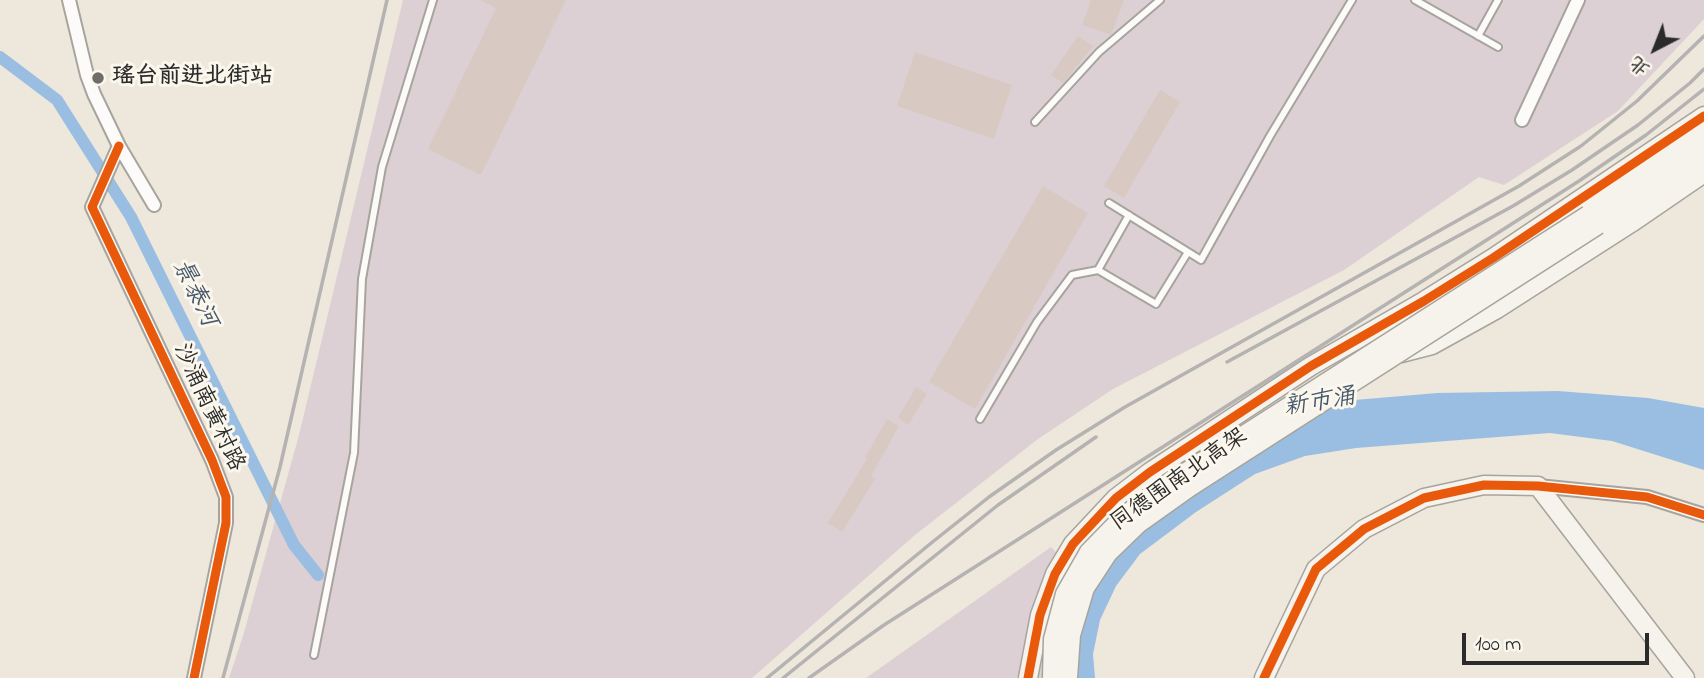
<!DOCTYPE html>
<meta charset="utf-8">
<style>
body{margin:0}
#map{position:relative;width:1704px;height:678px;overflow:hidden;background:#ede7dc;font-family:"Indie Flower","LXGW WenKai TC",sans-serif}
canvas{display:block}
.north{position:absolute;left:1620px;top:14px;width:70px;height:70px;-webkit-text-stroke:5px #fbf7ec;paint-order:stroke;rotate:222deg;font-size:19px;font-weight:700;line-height:28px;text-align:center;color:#2b2b2b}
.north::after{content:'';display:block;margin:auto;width:24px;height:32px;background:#2b2b2b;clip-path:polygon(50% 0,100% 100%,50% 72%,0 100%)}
.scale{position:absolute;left:1462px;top:633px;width:187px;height:32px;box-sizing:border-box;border:4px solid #2b2b2b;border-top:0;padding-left:9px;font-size:21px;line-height:24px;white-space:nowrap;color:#2b2b2b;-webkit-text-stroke:5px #fbf7ec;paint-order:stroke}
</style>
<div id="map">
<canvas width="1704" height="678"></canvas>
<div class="north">北</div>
<div class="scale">100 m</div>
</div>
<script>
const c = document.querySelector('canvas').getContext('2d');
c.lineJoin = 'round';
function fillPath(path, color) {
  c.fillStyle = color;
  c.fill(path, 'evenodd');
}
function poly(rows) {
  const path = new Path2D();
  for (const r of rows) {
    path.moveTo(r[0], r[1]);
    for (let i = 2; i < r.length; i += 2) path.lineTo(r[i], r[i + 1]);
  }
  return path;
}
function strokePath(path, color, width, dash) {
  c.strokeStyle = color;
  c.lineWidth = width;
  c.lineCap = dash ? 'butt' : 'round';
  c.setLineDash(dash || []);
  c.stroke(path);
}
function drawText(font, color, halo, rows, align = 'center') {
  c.font = font + ' "Indie Flower","LXGW WenKai TC",sans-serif';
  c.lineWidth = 6;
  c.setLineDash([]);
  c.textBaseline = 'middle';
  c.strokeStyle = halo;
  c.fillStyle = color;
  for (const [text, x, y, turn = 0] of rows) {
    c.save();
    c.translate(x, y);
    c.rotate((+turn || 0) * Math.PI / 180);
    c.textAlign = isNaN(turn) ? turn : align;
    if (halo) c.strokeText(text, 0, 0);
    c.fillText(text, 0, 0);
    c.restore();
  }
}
fillPath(poly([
 [403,0,1704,0,1704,19,1618,111,1504,185,1479,177,1344,270,1113,389,1038,439,915,535,752,678,229,678,243,636,299,435],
 [1051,547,1071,568,1049,678,866,678]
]), '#ddd0d4');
fillPath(poly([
 [1558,391,1648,398,1704,408,1704,470,1612,441,1550,433,1356,448,1305,456,1255,474,1196,512,1140,554,1116,586,1100,620,1093,654,1095,678,1049,678,1071,568,1331,402,1437,393]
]), '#9abee2');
strokePath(poly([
 [0,57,57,100,131,217,294,545,318,575]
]), '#9abee2', 12);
fillPath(poly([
 [480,0,566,0,481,175,428,149,496,8],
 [1091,0,1124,0,1111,35,1082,25],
 [1078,36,1093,46,1063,83,1051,75],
 [915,52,1012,85,994,139,897,106],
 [1160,90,1180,102,1124,198,1104,186],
 [1043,186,1088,213,975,409,929,382],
 [916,387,927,394,908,425,898,418],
 [887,419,899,426,871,476,875,479,842,532,828,523,867,459,865,458]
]), '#d8c9c3');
const lane = poly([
 [1415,0,1498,47],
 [1478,36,1498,0],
 [1035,122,1099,52,1160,0],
 [1109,203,1201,260,1270,136,1352,0],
 [1129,215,1098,270,1156,304,1188,252],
 [980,419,1037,322,1072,275,1098,270],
 [314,655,354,453,362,279,382,167,433,0]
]);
const street = poly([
 [69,0,87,75,94,94,119,146,154,205],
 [1522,120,1578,0],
 [119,146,92,207,212,460,226,497,226,523,194,678],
 [1538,486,1647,497,1704,515]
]);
const secondary = poly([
 [1588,215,1704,134],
 [1598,225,1704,154],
 [1401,353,1432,345,1497,309,1631,223,1704,173],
 [1028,678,1040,615,1055,574,1073,544,1116,498,1150,472,1311,366,1424,301,1493,258,1704,116],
 [1264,678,1316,569,1364,529,1424,498,1484,485,1538,486,1685,678]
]);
strokePath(lane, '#a7a49d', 10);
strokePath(street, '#a7a49d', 16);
strokePath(secondary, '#a7a49d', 21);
strokePath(lane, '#fcfbfa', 6);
strokePath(street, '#fcfbfa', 12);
strokePath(secondary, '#f6f2ec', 18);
strokePath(poly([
 [1227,362,1513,206,1572,170,1638,125,1690,83,1704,69],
 [223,678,280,467,387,0],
 [767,678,930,544,989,497,1056,450,1125,407,1519,186,1581,146,1637,101,1704,36],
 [783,678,998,505,1096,437],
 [809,678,884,625,1579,181,1646,135,1704,89]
]), '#b4b3b2', 3.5);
const secondaryBridge = poly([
 [1052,678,1053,639,1065,594,1089,552,1125,515,1172,481,1588,215],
 [1068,678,1071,635,1085,588,1108,553,1138,524,1190,487,1598,225]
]);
strokePath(secondaryBridge, '#a7a49d', 21, []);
strokePath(secondaryBridge, '#f6f2ec', 18);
strokePath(poly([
 [119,146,92,207,212,460,226,497,226,523,194,678],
 [1028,678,1040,615,1055,574,1073,544,1116,498,1150,472,1311,366,1424,301,1493,258,1704,116],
 [1264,678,1316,569,1364,529,1424,498,1484,485,1538,486,1647,497,1704,515]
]), '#e8590c', 9);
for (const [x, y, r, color] of [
 [98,78,7,"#6f6d69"]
]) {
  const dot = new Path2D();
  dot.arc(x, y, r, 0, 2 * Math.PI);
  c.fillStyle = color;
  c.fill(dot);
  strokePath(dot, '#fbf7ec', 2.5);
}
drawText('bold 23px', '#2b2b2b', '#fbf7ec', [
 ["瑶台前进北街站",112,78]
], 'left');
drawText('23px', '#2b2b2b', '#fbf7ec', [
 ["沙涌南黄村路",207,408,65],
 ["同德围南北高架",1180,481,-35]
]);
drawText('italic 24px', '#46586c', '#fbf7ec', [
 ["景泰河",193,294,64],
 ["新市涌",1320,404,-9]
]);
</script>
